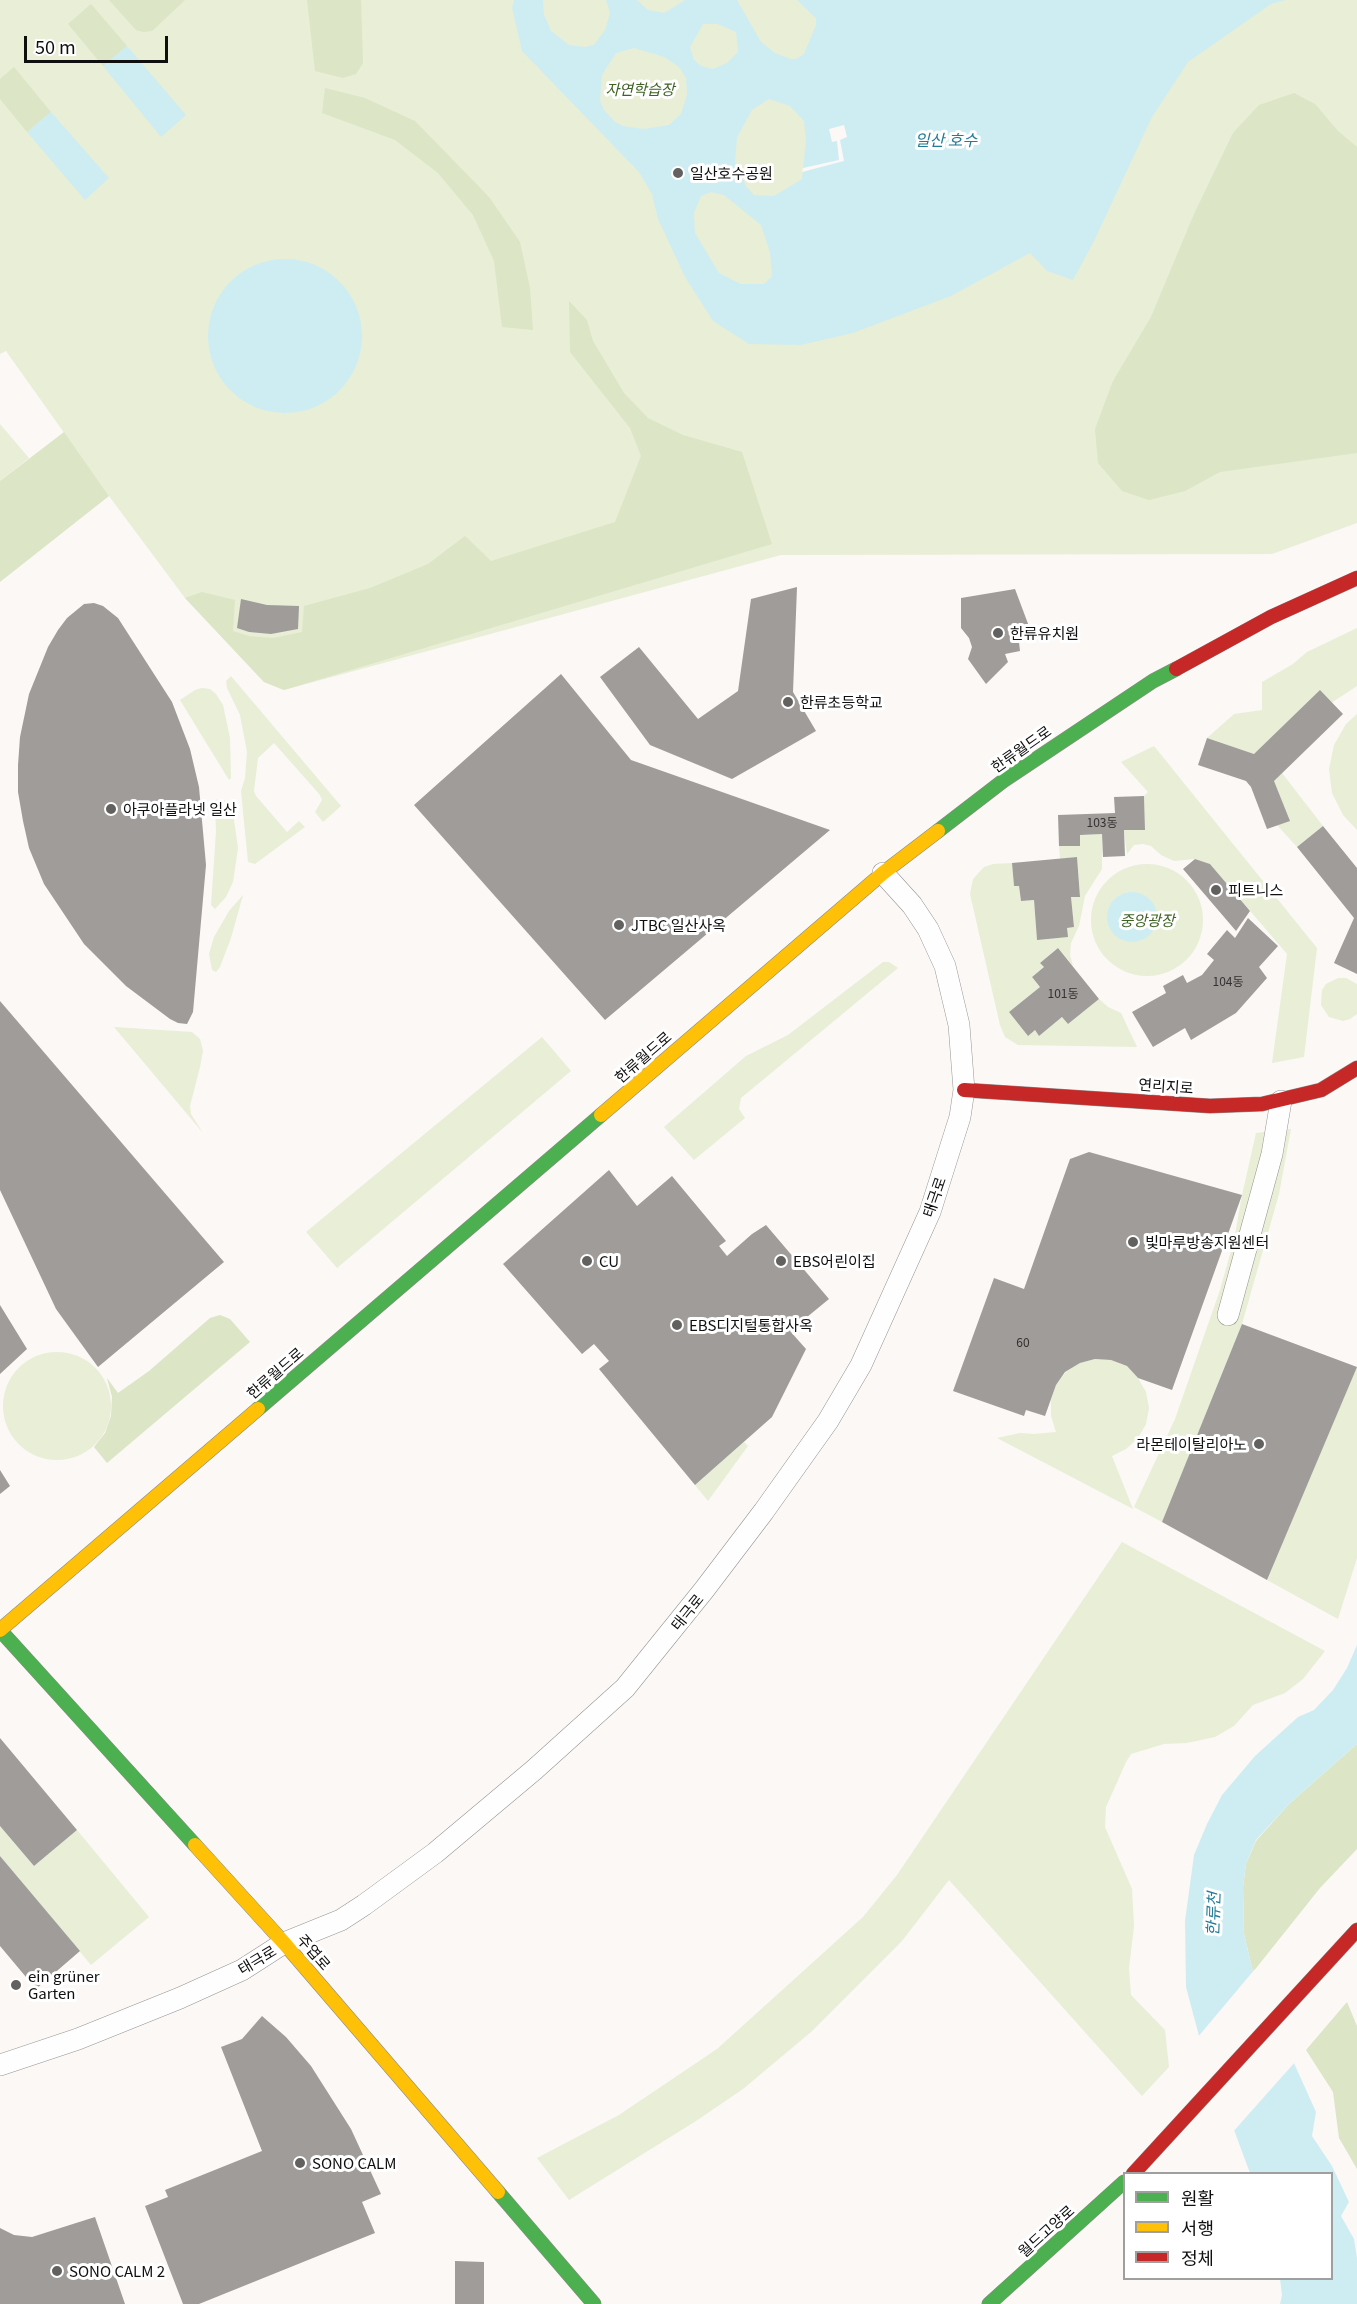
<!DOCTYPE html>
<meta charset="utf-8">
<style>
body{margin:0}
#map{position:relative;width:1357px;height:2304px;overflow:hidden;background:#fbf8f5;font-family:Georgia,"Noto Sans KR",serif}
canvas{display:block}
.legend{position:absolute;left:1123px;top:2172px;width:210px;height:108px;box-sizing:border-box;background:#fff;border:2px solid #9f9f9f;margin:0;padding:8px 10px;list-style:none;font-size:18px;color:#0f0f0f}
.legend li{display:flex;align-items:center;gap:12px;height:30px}
.legend b{width:30px;border:2px solid #9f9f9f}
.scale{position:absolute;left:24px;top:36px;width:144px;height:27px;box-sizing:border-box;border:3px solid #0f0f0f;border-top:0;padding-left:8px;font-size:18px;line-height:21px;white-space:nowrap;color:#0f0f0f;-webkit-text-stroke:4px #fff;paint-order:stroke}
</style>
<div id="map">
<canvas width="1357" height="2304"></canvas>
<ul class="legend">
<li><b style="height:8px;background:#4caf50"></b>원활</li>
<li><b style="height:8px;background:#ffc107"></b>서행</li>
<li><b style="height:8px;background:#c62828"></b>정체</li>
</ul>
<div class="scale">50 m</div>
</div>
<script>
const c = document.querySelector('canvas').getContext('2d');
c.lineJoin = 'round';
function fillPath(path, color) {
  c.fillStyle = color;
  c.fill(path, 'evenodd');
}
function poly(rows) {
  const path = new Path2D();
  for (const r of rows) {
    if (r.length === 3) {
      path.moveTo(r[0] + r[2], r[1]);
      path.arc(r[0], r[1], r[2], 0, 2 * Math.PI);
      continue;
    }
    path.moveTo(r[0], r[1]);
    for (let i = 2; i < r.length; i += 2) path.lineTo(r[i], r[i + 1]);
  }
  return path;
}
function strokePath(path, color, width, dash) {
  c.strokeStyle = color;
  c.lineWidth = width;
  c.lineCap = dash ? 'butt' : 'round';
  c.setLineDash(dash || []);
  c.stroke(path);
}
function drawText(font, color, halo, rows, align = 'center') {
  c.font = font + ' Georgia,"Noto Sans KR",serif';
  c.lineWidth = 6;
  c.setLineDash([]);
  c.textBaseline = 'middle';
  c.strokeStyle = halo;
  c.fillStyle = color;
  for (const [text, x, y, turn = 0] of rows) {
    c.save();
    c.translate(x, y);
    c.rotate((+turn || 0) * Math.PI / 180);
    c.textAlign = isNaN(turn) ? turn : align;
    if (halo) c.strokeText(text, 0, 0);
    c.fillText(text, 0, 0);
    c.restore();
  }
}
fillPath(poly([
 [0,0,1357,0,1357,523,1272,554,781,555,284,690,264,682,185,598,109,496,6,351,0,354],
 [0,424,29,458,0,481],
 [1357,628,1357,686,1254,754,1207,738,1234,714,1262,710,1262,682,1293,664,1307,652],
 [231,676,341,806,323,822,315,812,322,800,320,795,274,743,258,758,254,791,256,796,287,832,299,821,305,827,255,864,248,862,241,791,245,778,247,752,240,715,227,688,226,681],
 [202,688,210,689,216,694,223,705,230,738,231,778,229,780,180,700,195,690],
 [1357,714,1357,830,1343,815,1332,793,1329,769,1334,745,1346,724],
 [1154,746,1317,948,1304,1057,1272,1063,1287,954,1210,864,1195,859,1174,861,1161,855,1151,846,1143,844,1134,845,1127,854,1124,830,1145,829,1144,796,1148,792,1121,762],
 [1282,773,1323,826,1297,847,1277,825,1289,821,1274,781],
 [219,799,229,802,232,806,238,848,233,882,226,897,215,909,211,905,216,832,215,800],
 [1102,834,1102,869,1085,896,1079,926,1071,943,1070,955,1073,966,1058,948,1040,963,1044,967,1032,977,1040,987,1009,1012,1027,1035,1035,1030,1039,1036,1062,1017,1068,1024,1099,999,1108,1007,1121,1013,1137,1047,1018,1045,1005,1037,1000,1025,970,894,973,879,984,867,993,864,1012,863,1014,886,1019,886,1021,901,1034,900,1037,939,1067,937,1067,928,1074,927,1071,897,1080,896,1077,857,1060,859,1059,846,1080,845,1080,835],
 [1147,920,56],
 [243,895,231,938,220,967,216,972,212,970,209,954,214,937,229,911],
 [883,962,889,962,898,968,741,1098,739,1109,745,1118,694,1160,664,1127,746,1056,788,1035],
 [1338,978,1346,978,1357,984,1357,1014,1350,1019,1343,1021,1329,1017,1321,1005,1322,990,1326,984],
 [114,1027,192,1032,200,1039,203,1051,200,1067,190,1106,191,1114,203,1133],
 [542,1037,571,1071,337,1268,306,1232],
 [1291,1129,1279,1194,1242,1324,1162,1522,1134,1507,1175,1419,1220,1290,1234,1240,1242,1195,1256,1133],
 [57,1406,54],
 [1095,1359,1111,1360,1127,1366,1138,1378,1146,1392,1149,1408,1146,1424,1138,1438,1126,1449,1112,1456,1133,1509,997,1438,1020,1433,1034,1434,1056,1432,1051,1416,1051,1400,1056,1385,1066,1372,1080,1363],
 [1357,1366,1357,1558,1338,1619,1267,1580],
 [744,1442,748,1446,708,1501,695,1485],
 [1122,1542,1325,1651,1303,1679,1285,1693,1253,1705,1234,1726,1215,1737,1187,1743,1164,1744,1131,1754,1126,1762,1106,1807,1105,1827,1132,1889,1134,1926,1129,1968,1131,1995,1165,2030,1169,2067,1142,2096,949,1880,902,1941,811,2032,743,2089,696,2121,569,2200,537,2158,619,2115,717,2049,863,1917,897,1875],
 [0,1826,34,1866,77,1830,149,1917,91,1965,0,1856]
]), '#e9eed7');
fillPath(poly([
 [109,0,185,0,152,31,143,32,136,30],
 [307,0,361,0,363,63,356,74,343,78,315,71],
 [91,4,127,46,103,66,68,24],
 [14,67,51,112,27,132,0,99,0,79],
 [325,88,365,98,415,121,489,197,520,242,530,288,533,330,502,327,494,261,473,215,438,173,395,140,322,113],
 [1294,93,1315,104,1338,131,1357,147,1357,453,1220,472,1185,491,1149,500,1122,491,1098,463,1095,429,1113,381,1151,317,1194,214,1233,133,1259,105],
 [569,301,587,320,593,341,624,393,648,418,683,435,742,452,772,544,284,690,264,682,185,598,202,592,235,600,233,631,249,636,273,638,302,632,304,606,370,588,428,564,465,536,491,561,615,522,641,456,630,428,570,352],
 [64,432,109,496,0,582,0,481],
 [220,1315,230,1319,250,1342,107,1463,94,1447,105,1433,111,1416,112,1397,107,1378,118,1393,149,1371,210,1318],
 [1357,1744,1357,1849,1320,1888,1253,1972,1244,1934,1243,1887,1246,1864,1256,1841,1289,1804],
 [1347,2002,1357,2026,1357,2169,1339,2138,1333,2092,1306,2050]
]), '#dce5c5');
fillPath(poly([
 [514,0,543,0,544,15,551,31,569,45,585,47,594,45,605,30,610,13,606,0,637,0,648,10,664,13,685,0,737,0,761,42,775,53,791,59,796,59,804,54,816,25,816,18,797,0,1285,0,1271,4,1188,62,1152,117,1094,241,1073,280,1047,271,1030,253,951,296,853,333,801,345,749,344,713,321,685,277,658,219,652,194,639,172,522,51,512,8],
 [703,24,717,24,736,32,738,52,727,63,713,69,701,66,694,60,690,47],
 [634,48,664,57,679,67,686,78,687,95,681,114,669,125,644,129,623,126,615,122,604,110,600,100,602,75,616,53],
 [769,99,790,106,804,121,806,140,802,179,774,196,754,195,746,186,735,163,737,137,752,110],
 [711,192,724,195,761,225,770,252,772,276,764,284,741,284,719,273,695,233,694,213,701,196],
 [127,46,186,115,161,137,103,66],
 [51,112,109,178,85,200,27,132],
 [285,336,77],
 [1132,917,25],
 [1357,1645,1357,1744,1289,1804,1256,1840,1246,1864,1243,1887,1244,1934,1253,1972,1316,2112,1312,2136,1332,2166,1349,2202,1341,2216,1354,2239,1357,2258,1357,2304,1280,2304,1282,2295,1280,2279,1332,2278,1332,2174,1250,2173,1199,2036,1186,1987,1185,1921,1194,1855,1207,1824,1222,1795,1255,1756,1298,1717,1314,1710,1333,1690,1347,1668]
]), '#ceedf2');
fillPath(poly([
 [844,125,847,137,840,140,844,161,802,172,803,168,839,160,837,141,832,142,829,129],
 [1255,1969,1296,2061,1232,2133,1197,2038]
]), '#fbf8f5');
fillPath(poly([
 [797,587,793,692,816,731,732,779,650,745,600,677,639,647,698,719,738,691,751,599],
 [1015,589,1033,637,1019,642,1020,651,1005,654,1008,662,986,684,968,659,972,647,969,638,961,628,961,598],
 [241,599,267,605,299,606,298,629,271,634,249,632,237,628],
 [94,603,103,606,118,618,172,702,190,749,199,787,206,865,193,1012,187,1024,178,1023,170,1019,126,986,84,944,44,884,29,848,23,821,18,792,18,765,20,737,29,694,48,647,58,630,67,618,84,604],
 [561,674,631,760,830,830,605,1020,414,805],
 [1320,690,1343,714,1274,781,1290,821,1267,829,1251,787,1246,781,1198,765,1207,738,1254,754],
 [1144,796,1145,830,1124,830,1125,856,1103,857,1102,834,1080,835,1080,846,1059,846,1058,815,1115,813,1114,797],
 [1323,826,1357,868,1357,974,1334,963,1354,918,1297,847],
 [1077,857,1080,897,1071,897,1074,927,1067,928,1068,937,1037,940,1034,900,1021,901,1019,886,1014,886,1012,863],
 [1195,859,1210,864,1250,911,1236,931,1183,869],
 [1248,918,1278,946,1259,967,1267,978,1236,1013,1191,1040,1185,1028,1153,1047,1132,1012,1166,993,1163,986,1183,975,1187,983,1202,975,1214,960,1207,954,1227,930,1235,938],
 [1058,948,1099,999,1068,1024,1062,1017,1039,1036,1035,1030,1028,1036,1009,1012,1040,987,1032,977,1044,967,1040,963],
 [0,1001,224,1262,98,1367,56,1309,0,1190],
 [1089,1152,1242,1195,1172,1390,1138,1378,1127,1366,1111,1360,1095,1359,1080,1363,1065,1372,1056,1385,1045,1416,1026,1410,1024,1416,953,1391,994,1278,1024,1289,1070,1159],
 [609,1170,637,1206,672,1176,726,1241,719,1246,727,1256,752,1234,766,1225,829,1299,790,1331,806,1349,772,1417,695,1485,599,1369,609,1361,594,1344,582,1354,503,1264],
 [0,1305,27,1349,0,1374],
 [1242,1324,1357,1367,1267,1580,1162,1522],
 [0,1470,10,1486,0,1494],
 [0,1738,77,1830,34,1866,0,1826],
 [0,1856,80,1951,36,1989,0,1946],
 [262,2016,286,2037,311,2066,351,2129,381,2194,362,2202,375,2233,199,2304,183,2304,145,2206,168,2197,165,2190,262,2151,221,2047,242,2039],
 [95,2217,125,2304,0,2304,0,2228,14,2235,32,2237],
 [455,2261,484,2262,484,2304,455,2304]
]), '#9f9c9a');
const street = poly([
 [1228,1315,1272,1154,1281,1101],
 [0,2065,78,2039,180,1998,242,1970,284,1943,341,1920,364,1905,435,1853,534,1770,625,1688,704,1590,764,1511,828,1421,861,1365,930,1212,960,1117,964,1090,959,1025,945,966,928,929,912,905,883,873]
]);
const fast = poly([
 [938,831,1003,781,1153,681,1176,669],
 [258,1409,601,1115],
 [0,1630,195,1845],
 [498,2192,594,2304],
 [989,2304,1124,2182]
]);
const slow = poly([
 [601,1115,883,873,938,831],
 [0,1630,258,1409],
 [195,1845,284,1943,498,2192]
]);
const jam = poly([
 [1176,669,1271,617,1357,578],
 [964,1090,1210,1106,1262,1104,1321,1090,1357,1068],
 [1133,2174,1357,1930]
]);
strokePath(street, '#959493', 22);
strokePath(fast, '#8c8b89', 15);
strokePath(slow, '#8c8b89', 15);
strokePath(jam, '#8c8b89', 15);
strokePath(street, '#fefefe', 21);
strokePath(fast, '#4caf50', 14);
strokePath(slow, '#ffc107', 14);
strokePath(jam, '#c62828', 14);
for (const [x, y, r, color] of [
 [678,173,6,"#626160"],
 [998,633,6,"#626160"],
 [788,702,6,"#626160"],
 [111,809,6,"#626160"],
 [1216,890,6,"#626160"],
 [619,925,6,"#626160"],
 [1133,1242,6,"#626160"],
 [587,1261,6,"#626160"],
 [781,1261,6,"#626160"],
 [677,1325,6,"#626160"],
 [1259,1444,6,"#626160"],
 [16,1985,6,"#626160"],
 [300,2163,6,"#626160"],
 [57,2271,6,"#626160"]
]) {
  const dot = new Path2D();
  dot.arc(x, y, r, 0, 2 * Math.PI);
  c.fillStyle = color;
  c.fill(dot);
  strokePath(dot, '#fff', 2);
}
drawText('12px', '#333232', null, [
 ["103동",1102,822],
 ["104동",1228,981],
 ["101동",1063,993],
 ["60",1023,1342]
]);
drawText('italic 15px', '#3d6224', '#fff', [
 ["자연학습장",640,89],
 ["중앙광장",1147,920]
]);
drawText('15px', '#0f0f0f', '#fff', [
 ["일산호수공원",690,173],
 ["한류유치원",1010,633],
 ["한류초등학교",800,702],
 ["아쿠아플라넷 일산",123,809],
 ["피트니스",1228,890],
 ["JTBC 일산사옥",631,925],
 ["빛마루방송지원센터",1145,1242],
 ["CU",599,1261],
 ["EBS어린이집",793,1261],
 ["EBS디지털통합사옥",689,1325],
 ["라몬테이탈리아노",1247,1444,"right"],
 ["ein grüner",28,1976],
 ["Garten",28,1993],
 ["SONO CALM",312,2163],
 ["SONO CALM 2",69,2271]
], 'left');
drawText('15px', '#0f0f0f', '#fff', [
 ["한류월드로",1021,749,-35],
 ["한류월드로",643,1057,-41],
 ["연리지로",1166,1086,4],
 ["태극로",934,1197,-71],
 ["한류월드로",275,1373,-41],
 ["태극로",687,1612,-51],
 ["주엽로",314,1952,49],
 ["태극로",257,1960,-31],
 ["월드고양로",1046,2231,-42]
]);
drawText('italic 16px', '#227b97', '#fff', [
 ["일산 호수",946,140],
 ["한류천",1213,1914,-88]
]);
</script>
